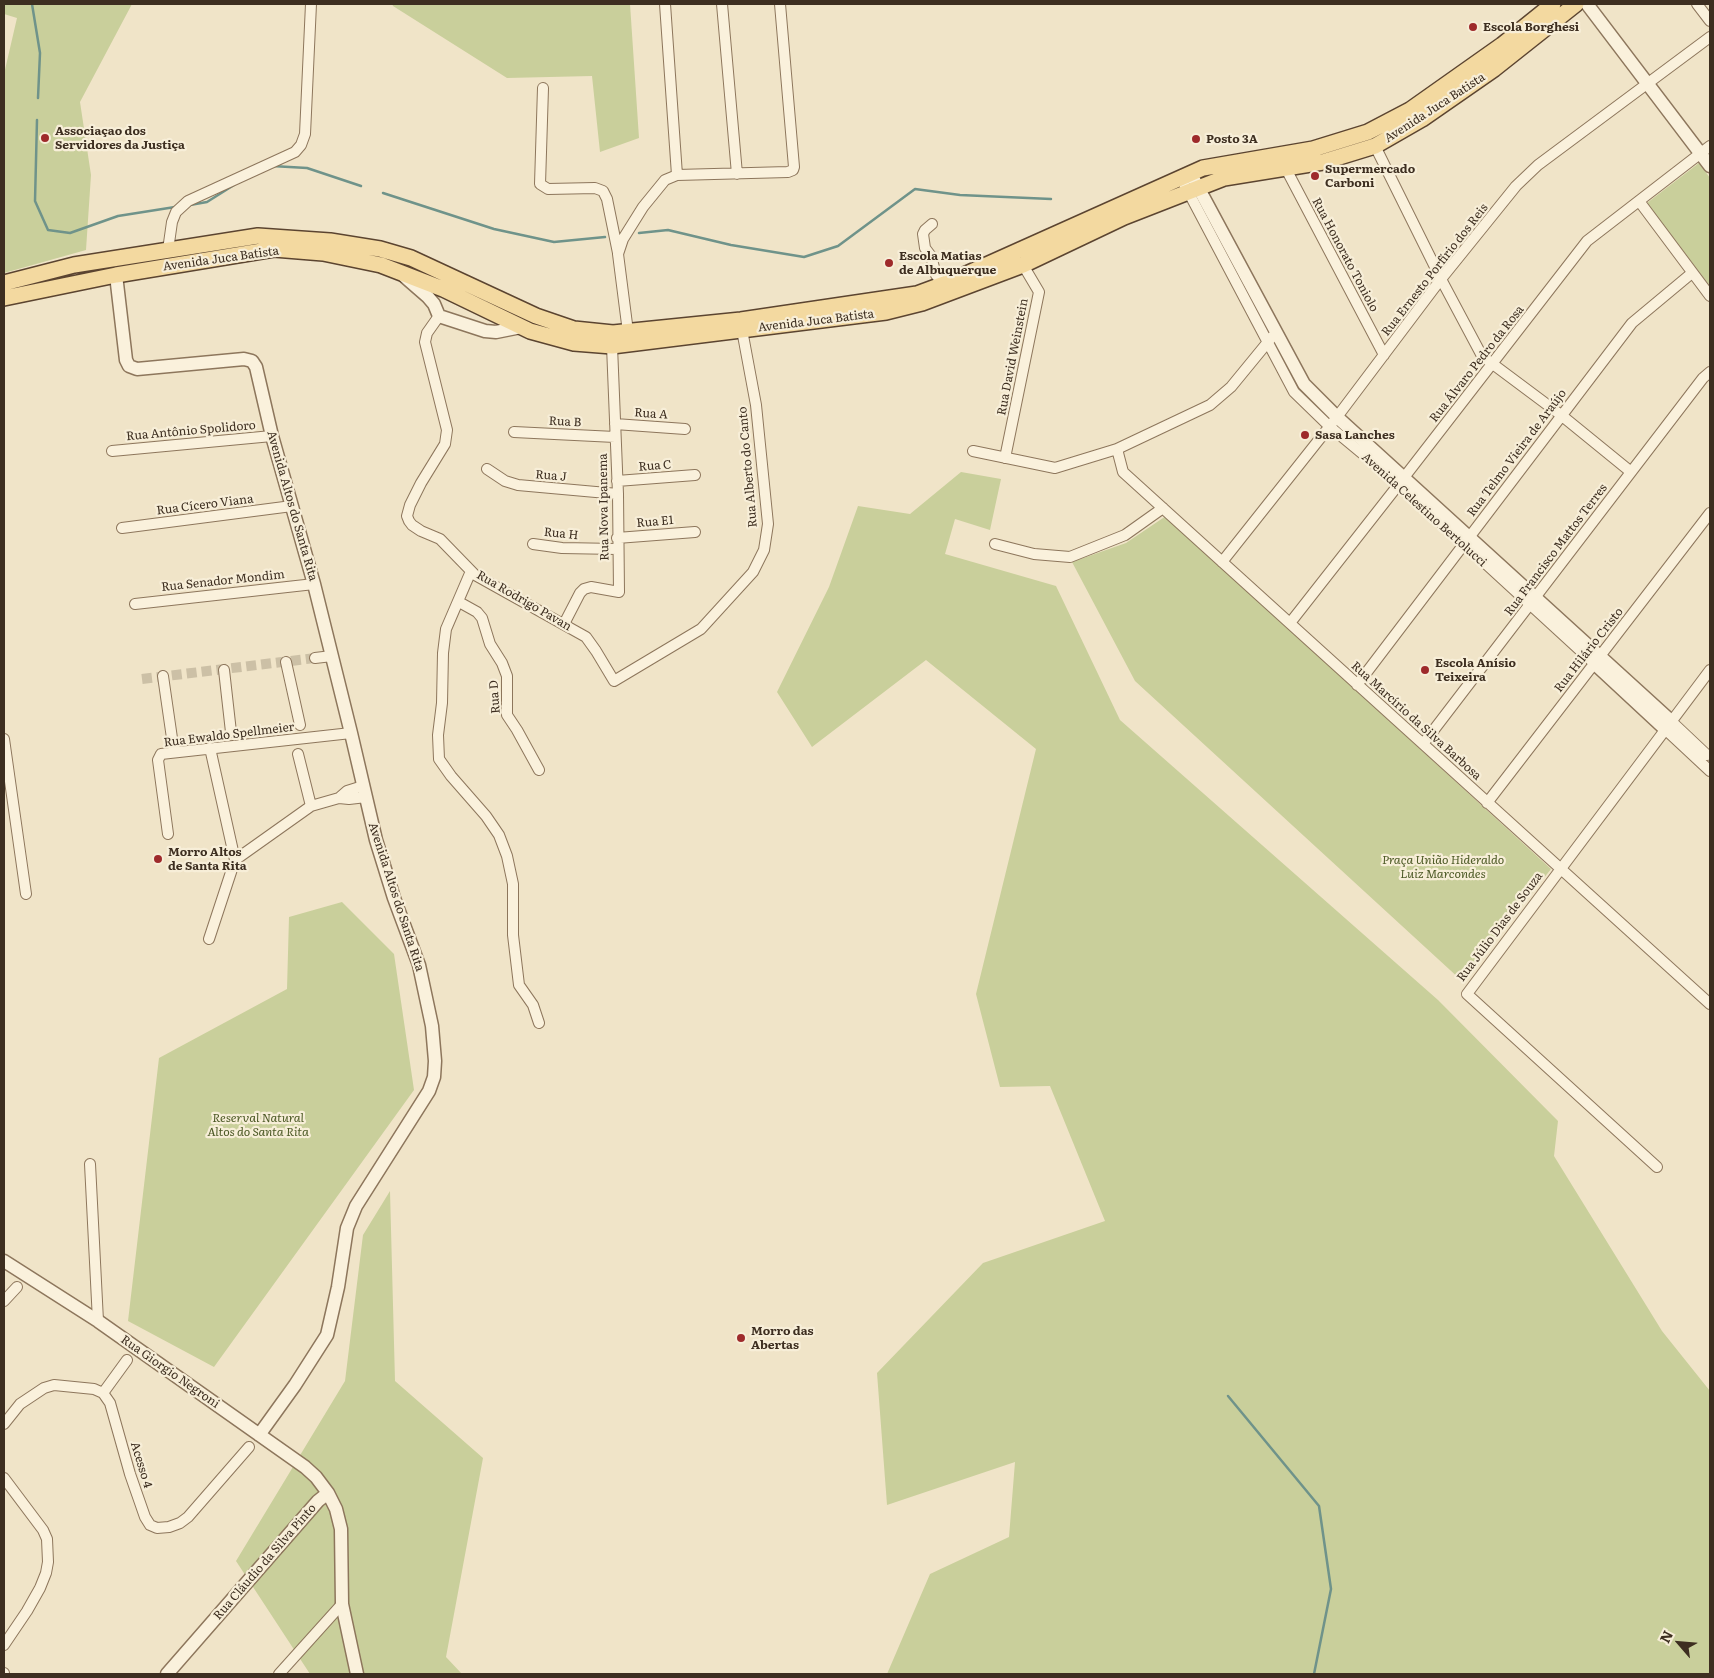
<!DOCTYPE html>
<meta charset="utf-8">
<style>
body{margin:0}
#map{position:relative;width:1714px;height:1678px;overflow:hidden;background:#f0e4c8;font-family:Literata,serif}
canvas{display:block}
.frame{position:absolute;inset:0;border:5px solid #3d2e20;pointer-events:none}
.north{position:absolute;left:1654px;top:1618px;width:50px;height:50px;-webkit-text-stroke:4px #f7eed8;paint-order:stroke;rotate:297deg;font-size:14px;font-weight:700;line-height:20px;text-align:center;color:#3d2e20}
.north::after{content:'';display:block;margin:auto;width:18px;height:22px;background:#3d2e20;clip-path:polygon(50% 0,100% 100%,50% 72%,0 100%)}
</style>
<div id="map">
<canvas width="1714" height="1678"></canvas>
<div class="frame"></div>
<div class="north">N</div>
</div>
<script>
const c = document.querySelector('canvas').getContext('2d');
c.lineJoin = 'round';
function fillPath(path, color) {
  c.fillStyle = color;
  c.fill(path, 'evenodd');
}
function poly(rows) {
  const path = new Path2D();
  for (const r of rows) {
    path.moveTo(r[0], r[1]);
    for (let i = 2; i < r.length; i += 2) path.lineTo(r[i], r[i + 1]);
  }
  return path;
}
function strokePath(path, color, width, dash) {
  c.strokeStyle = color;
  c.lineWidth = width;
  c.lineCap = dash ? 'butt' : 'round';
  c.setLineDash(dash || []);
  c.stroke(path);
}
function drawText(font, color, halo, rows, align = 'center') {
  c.font = font + ' Literata,serif';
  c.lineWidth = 4.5;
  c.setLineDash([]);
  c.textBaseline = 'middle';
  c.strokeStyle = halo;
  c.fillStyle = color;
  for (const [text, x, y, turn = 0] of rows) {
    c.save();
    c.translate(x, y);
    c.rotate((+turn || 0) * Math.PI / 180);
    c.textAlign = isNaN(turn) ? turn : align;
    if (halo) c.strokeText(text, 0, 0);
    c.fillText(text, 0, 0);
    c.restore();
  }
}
fillPath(poly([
 [4,4,132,4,80,102,91,175,86,250,4,273,4,74,17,18,4,14],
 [392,4,630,4,639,138,600,152,592,76,507,78,393,6],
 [1699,163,1710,178,1710,286,1647,203],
 [961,472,1001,479,990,530,955,519,945,554,1056,586,1120,720,1438,1000,1558,1121,1554,1156,1662,1331,1710,1391,1710,1674,887,1674,930,1574,1009,1537,1015,1462,887,1505,877,1373,983,1263,1105,1221,1050,1086,1000,1087,976,994,1036,749,926,660,812,747,777,692,829,587,858,506,910,514],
 [1166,516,1551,869,1462,981,1135,681,1072,562,1126,543],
 [342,902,394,954,414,1090,214,1367,128,1321,159,1058,287,989,289,917],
 [390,1191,395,1381,483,1458,446,1657,462,1674,310,1674,236,1561,345,1381,363,1235]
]), '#c9cf9b');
strokePath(poly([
 [32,4,40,53,38,98],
 [37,120,35,201,48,230,70,233,118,216,175,207],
 [272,166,307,168,361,186],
 [383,193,494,229,554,242,605,237],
 [190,205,207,202,234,185],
 [639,233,668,230,731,245,804,257,838,246,915,189,960,195,1051,199],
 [1228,1396,1319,1506,1331,1589,1314,1674]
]), '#6f938a', 2.5);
strokePath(poly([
 [142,679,315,658]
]), '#ccc0a6', 10, [10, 5]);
const minor = poly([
 [665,4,677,175],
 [722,4,737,174],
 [1697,4,1710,21],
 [543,88,540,184,548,189,595,188,603,191,607,199,618,253],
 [1375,146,1441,279,1482,356,1561,415,1631,472],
 [1285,167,1384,355],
 [1181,178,1294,392,1329,426,1399,484,1595,664],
 [1639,201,1710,296],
 [932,224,925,230,923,234,925,248,931,256,936,275,944,284],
 [168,250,172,222,176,212,188,201,295,152,301,145,305,134,311,4],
 [439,316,427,333,425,342,447,430,445,444,421,483,410,505,407,516,409,521,412,525,421,531,440,539,475,575,586,637,596,651,614,681,701,629,753,572,764,550,768,524,756,405,742,330],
 [628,332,618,254,623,239,643,207,665,180,677,175,788,172,793,170,794,167,780,4],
 [615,424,685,429],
 [514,432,615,437],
 [1117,449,1123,472,1710,1004],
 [112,451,272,436],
 [973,451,1055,468,1117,449,1210,405,1231,387,1272,337],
 [1005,458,1039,292,1023,265],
 [487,469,505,481,518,485,618,494],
 [617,481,695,475],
 [122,528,292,506],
 [617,538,695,532],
 [533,544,562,548,617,549],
 [995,544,1034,554,1070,557,1125,535,1163,508],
 [1222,562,1337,417,1441,279,1516,186,1538,165,1710,37],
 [471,571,446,629,443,653,442,703,438,735,439,759,451,776,486,816,499,835,507,856,513,884,513,935,519,985,533,1005,539,1023],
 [459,602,477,612,482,618,490,644,502,663,507,676,507,715,517,730,539,770],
 [135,604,314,584],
 [1290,623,1399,484,1587,241,1710,146],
 [564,624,580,593,584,589,591,587,619,592,618,494,612,346],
 [315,658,332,656],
 [286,662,300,725],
 [224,670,231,732],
 [163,676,174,752],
 [1357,685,1632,323,1692,273],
 [1671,721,1707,755],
 [1665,729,1710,771],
 [4,739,26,894],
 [1423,744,1703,378,1710,372],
 [210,748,235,860],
 [298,754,311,806],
 [339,798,349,799,366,797],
 [1487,803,1710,513],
 [168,834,158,760,161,754,351,733],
 [209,939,235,860,311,806,339,798,347,791,363,786],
 [90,1164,98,1321],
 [1657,1167,1467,994,1710,670],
 [4,1301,17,1287],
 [103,1393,127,1360],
 [4,1424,20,1404,44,1388,54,1385,94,1389,103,1393,110,1403,130,1474,145,1517,150,1525,157,1528,169,1527,180,1523,188,1517,249,1447],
 [4,1478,43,1530,47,1539,48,1562,46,1573,40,1588,27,1611,4,1645],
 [4,1673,4,1674],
 [279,1674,342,1604]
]);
const tertiary = poly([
 [1587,4,1710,166],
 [1191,174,1304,384,1337,417,1671,721],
 [116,275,126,360,129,366,137,369,244,359,252,361,256,367,272,436,314,584,351,733,376,840,394,898,419,965,432,1026,435,1061,434,1077,429,1091,356,1206,347,1228,338,1287,327,1335,295,1385,259,1435],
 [405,277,428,297,434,304,439,316,485,331,496,332,521,327],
 [1595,664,1665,729],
 [4,1261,98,1321,305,1467,316,1477,328,1493,336,1509,341,1529,342,1604,357,1674],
 [167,1674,318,1501,328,1493]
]);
const primary = poly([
 [4,283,74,265,258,236,330,241,380,249,411,258,536,316,574,329,613,333,741,320,917,294,944,284,1203,168,1313,149,1368,132,1410,110,1502,45,1553,4],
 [4,298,116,275,274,249,323,253,381,265,443,289,530,331,574,343,612,346,886,312,922,303,1023,265,1124,217,1224,178,1323,162,1375,146,1422,119,1494,69,1576,4]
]);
strokePath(minor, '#8d765c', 12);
strokePath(tertiary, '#8d765c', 15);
strokePath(primary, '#5b4430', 18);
strokePath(minor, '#faf1dc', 10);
strokePath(tertiary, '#faf1dc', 12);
strokePath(primary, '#f3d9a0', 15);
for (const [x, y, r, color] of [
 [1473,27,5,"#9e2a2b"],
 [45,138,5,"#9e2a2b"],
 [1196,139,5,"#9e2a2b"],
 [1315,176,5,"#9e2a2b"],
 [889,263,5,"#9e2a2b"],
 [1305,435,5,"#9e2a2b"],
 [1425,670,5,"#9e2a2b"],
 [158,859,5,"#9e2a2b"],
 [741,1338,5,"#9e2a2b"]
]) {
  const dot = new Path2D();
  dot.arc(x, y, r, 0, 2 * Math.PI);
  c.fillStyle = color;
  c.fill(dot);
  strokePath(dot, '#f7eed8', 2);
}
drawText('bold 12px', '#3d2e20', '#f7eed8', [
 ["Escola Borghesi",1483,27],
 ["Associaçao dos",55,131],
 ["Servidores da Justiça",55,145],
 ["Posto 3A",1206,139],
 ["Supermercado",1325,169],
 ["Carboni",1325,183],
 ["Escola Matias",899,256],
 ["de Albuquerque",899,270],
 ["Sasa Lanches",1315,435],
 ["Escola Anísio",1435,663],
 ["Teixeira",1435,677],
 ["Morro Altos",168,852],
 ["de Santa Rita",168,866],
 ["Morro das",751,1331],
 ["Abertas",751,1345]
], 'left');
drawText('12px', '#3d2e20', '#f7eed8', [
 ["Avenida Juca Batista",1435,108,-33],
 ["Rua Honorato Toniolo",1345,255,62],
 ["Avenida Juca Batista",221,259,-8],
 ["Rua Ernesto Porfírio dos Reis",1435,270,-52],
 ["Avenida Juca Batista",816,321,-7],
 ["Rua David Weinstein",1013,357,-79],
 ["Rua Álvaro Pedro da Rosa",1477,364,-52],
 ["Rua A",651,414,4],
 ["Rua B",565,422,3],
 ["Rua Antônio Spolidoro",191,431,-5],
 ["Rua Telmo Vieira de Araújo",1517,453,-53],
 ["Rua C",655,466,-4],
 ["Rua Alberto do Canto",748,467,-95],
 ["Rua J",551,476,5],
 ["Rua Cícero Viana",205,505,-7],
 ["Avenida Altos do Santa Rita",292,506,74],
 ["Rua Nova Ipanema",604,507,-91],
 ["Avenida Celestino Bertolucci",1424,510,42],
 ["Rua E1",655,522,-5],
 ["Rua H",561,534,6],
 ["Rua Francisco Mattos Terres",1556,550,-53],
 ["Rua Senador Mondim",223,581,-6],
 ["Rua Rodrigo Pavan",524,601,30],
 ["Rua Hilário Cristo",1589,650,-52],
 ["Rua D",495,697,-94],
 ["Rua Marcírio da Silva Barbosa",1416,721,42],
 ["Rua Ewaldo Spellmeier",229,735,-7],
 ["Avenida Altos do Santa Rita",396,897,72],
 ["Rua Júlio Dias de Souza",1500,927,-53],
 ["Rua Giorgio Negroni",170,1372,35],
 ["Acesso 4",141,1465,73],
 ["Rua Cláudio da Silva Pinto",265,1562,-49]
]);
drawText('italic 12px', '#4d5a26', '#f7eed8', [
 ["Praça União Hideraldo",1443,860],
 ["Luiz Marcondes",1443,874],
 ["Reserval Natural",258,1118],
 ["Altos do Santa Rita",258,1132]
]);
</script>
